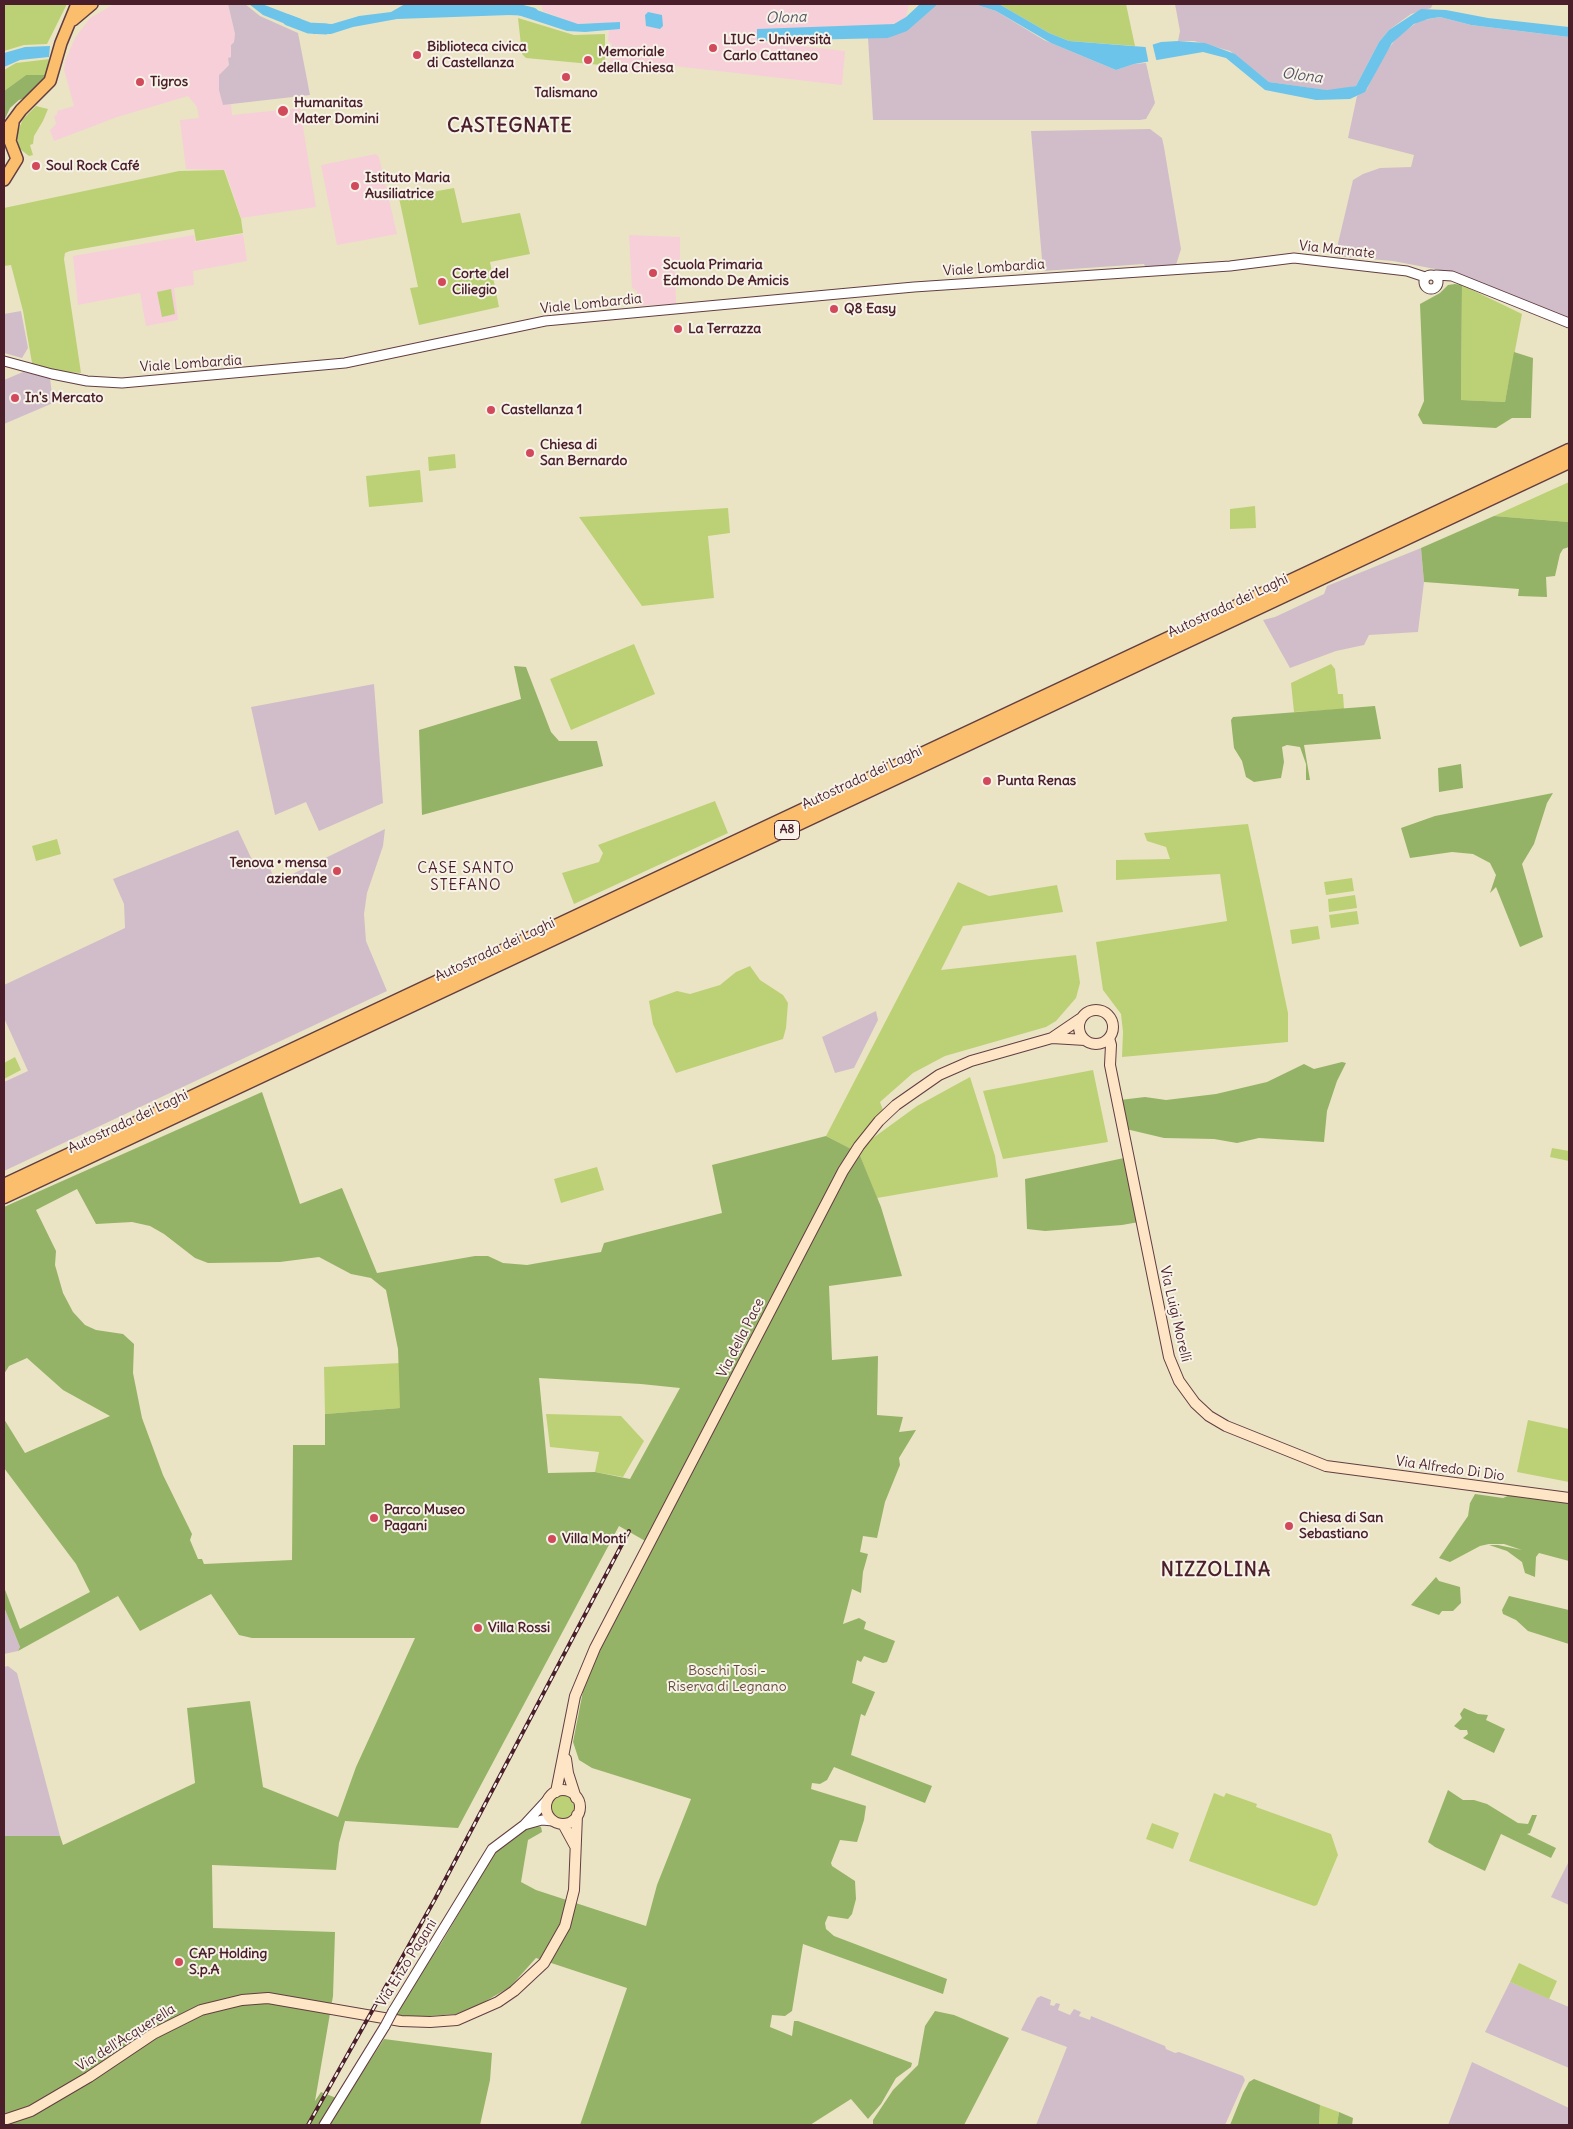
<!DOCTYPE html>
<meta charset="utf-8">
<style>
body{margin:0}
#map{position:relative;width:1573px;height:2129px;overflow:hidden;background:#eae4c5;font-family:Delius,sans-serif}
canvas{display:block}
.frame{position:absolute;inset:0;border:5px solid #4a1f2b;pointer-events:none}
</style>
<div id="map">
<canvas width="1573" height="2129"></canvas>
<div class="frame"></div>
</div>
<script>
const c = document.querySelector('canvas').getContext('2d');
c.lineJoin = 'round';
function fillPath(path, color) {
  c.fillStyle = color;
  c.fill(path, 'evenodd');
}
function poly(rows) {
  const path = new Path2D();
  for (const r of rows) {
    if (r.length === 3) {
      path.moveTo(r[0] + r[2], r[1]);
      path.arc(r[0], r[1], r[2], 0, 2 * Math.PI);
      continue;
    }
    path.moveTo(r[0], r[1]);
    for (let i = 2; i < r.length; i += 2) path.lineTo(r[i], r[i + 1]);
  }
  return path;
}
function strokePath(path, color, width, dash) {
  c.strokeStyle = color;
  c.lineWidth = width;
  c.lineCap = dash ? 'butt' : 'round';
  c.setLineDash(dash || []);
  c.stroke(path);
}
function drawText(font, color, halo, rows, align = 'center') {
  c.font = font + ' Delius,sans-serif';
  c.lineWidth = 4;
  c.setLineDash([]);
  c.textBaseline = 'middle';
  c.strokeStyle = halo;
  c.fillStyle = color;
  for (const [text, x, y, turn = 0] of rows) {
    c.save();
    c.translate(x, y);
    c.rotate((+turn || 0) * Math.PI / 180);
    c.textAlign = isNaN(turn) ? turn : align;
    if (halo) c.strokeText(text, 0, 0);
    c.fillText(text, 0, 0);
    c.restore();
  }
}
fillPath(poly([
 [114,4,228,4,235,35,234,42,231,45,231,57,228,58,229,65,219,75,223,105,231,104,232,115,300,108,316,207,241,218,225,170,186,169,180,120,199,118,197,107,188,96,117,117,54,141,50,130,56,124,54,116,57,115,57,111,74,106,64,70,65,61,75,38,90,18],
 [541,4,909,4,906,17,894,24,757,41,845,51,842,85,656,64,653,73,629,72,619,66,610,65,612,44,608,41,609,29,620,29,590,23,578,24,571,22,543,11],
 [376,154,379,157,397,234,337,245,321,165],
 [243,234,247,261,193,271,194,285,174,288,178,320,146,326,140,293,78,305,73,256,194,235,195,242],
 [629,235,680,237,680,264,675,265,676,304,637,306,637,291,632,288]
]), '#f6cfd8');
fillPath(poly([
 [228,4,245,4,260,16,298,33,310,95,223,105,219,90,219,75,229,65,228,58,231,57,231,45,234,42,235,34],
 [938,4,974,4,996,11,1044,40,1116,70,1134,64,1146,63,1155,103,1146,119,1140,120,873,120,868,38,888,38,914,24],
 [1175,4,1433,4,1431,8,1411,14,1389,30,1379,42,1356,86,1332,91,1269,82,1230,51,1194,41,1178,41,1180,31],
 [1440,17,1471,25,1569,37,1569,318,1456,273,1393,261,1335,256,1353,180,1363,174,1380,168,1411,167,1414,155,1348,138,1357,96,1367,89,1382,58,1397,37,1419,21],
 [1150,129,1162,138,1164,147,1181,249,1176,265,1146,269,1144,264,1043,271,1031,131],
 [21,311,28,348,22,358,4,353,4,314],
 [23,372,50,378,53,403,4,424,4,380],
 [1421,548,1424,582,1418,632,1369,635,1364,645,1336,651,1290,668,1263,620,1275,617,1324,594,1327,586],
 [374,684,383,803,319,831,306,802,275,815,251,707],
 [385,829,383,846,367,893,364,914,366,941,387,991,4,1171,4,1082,28,1071,4,1018,4,985,125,928,124,904,113,879,238,830,255,866,267,862,276,882],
 [876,1011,878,1020,854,1068,835,1073,822,1037],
 [4,1607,20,1647,18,1651,4,1654],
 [8,1666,17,1673,60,1836,4,1836,4,1667],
 [1569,1861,1569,1905,1551,1897],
 [1510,1982,1569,2007,1569,2068,1485,2032],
 [1041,1996,1051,2000,1050,2005,1054,2006,1056,2003,1060,2004,1058,2010,1070,2015,1074,2009,1081,2012,1079,2016,1090,2020,1091,2016,1165,2046,1166,2049,1175,2053,1179,2052,1243,2076,1245,2080,1225,2125,1036,2125,1067,2047,1021,2030,1037,1998],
 [1472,2062,1569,2108,1569,2125,1448,2125]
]), '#d1bdca');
fillPath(poly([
 [4,4,67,4,47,44,24,45,4,51],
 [999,4,1126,4,1135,46,1069,41,1049,33],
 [518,18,574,35,605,34,605,62,601,65,526,58,522,54],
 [50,59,47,75,26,75,4,91,4,70,16,63],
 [36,106,48,109,43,121,34,136,33,144,30,145,33,155,29,156,20,149,16,136,23,119],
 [224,170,241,219,243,233,196,241,194,229,70,251,65,253,64,259,81,373,52,371,32,363,23,311,11,265,4,266,4,208,179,171],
 [454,188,462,223,520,213,530,254,490,262,499,307,419,325,410,288,418,287,399,198],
 [1462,285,1522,314,1505,402,1461,400],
 [171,289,175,314,162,317,157,292],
 [455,454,456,468,429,471,428,457],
 [420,470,423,502,369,507,366,476],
 [1569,482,1569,522,1494,516],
 [1255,506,1256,528,1230,529,1230,509],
 [728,508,730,533,708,536,714,598,642,606,579,517],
 [634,644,655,694,571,730,550,679],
 [1331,664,1335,669,1338,694,1343,694,1344,709,1294,712,1291,683],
 [715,801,728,833,574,904,562,873,599,862,603,853,598,845],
 [1248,824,1288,1013,1288,1042,1122,1057,1123,1032,1121,1014,1103,990,1096,942,1227,921,1220,874,1116,880,1116,860,1170,859,1166,847,1147,841,1144,833],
 [57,839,61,854,36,861,32,846],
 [1352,878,1354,891,1326,895,1324,882],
 [958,882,989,896,1057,885,1063,912,963,926,941,970,1076,955,1080,983,1076,998,1056,1021,1046,1027,945,1056,913,1073,880,1102,883,1110,851,1149,826,1136],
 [1355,895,1357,908,1329,912,1328,899],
 [1357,911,1359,924,1331,928,1329,915],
 [1318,926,1320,939,1292,944,1290,930],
 [750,966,760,980,783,995,788,1003,786,1028,783,1039,676,1073,653,1024,649,1001,677,991,690,994,720,985,736,972],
 [15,1057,21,1070,4,1079,4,1063],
 [1093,1070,1108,1142,1003,1159,983,1091],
 [970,1077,995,1156,998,1177,877,1198,859,1153,873,1138,917,1106],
 [1552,1148,1569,1151,1569,1161,1550,1157],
 [597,1167,604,1190,561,1203,554,1179],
 [400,1363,400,1408,325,1414,324,1367],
 [546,1414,621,1416,644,1441,623,1477,595,1472,599,1452,550,1447],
 [1528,1420,1569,1429,1569,1482,1517,1472],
 [1214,1793,1224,1797,1226,1793,1257,1804,1256,1807,1331,1834,1338,1855,1317,1905,1314,1906,1189,1861],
 [562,1808,14],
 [1152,1823,1179,1833,1173,1849,1146,1839],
 [1519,1963,1557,1981,1549,1999,1510,1982],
 [1320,2105,1339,2112,1337,2125,1319,2125]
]), '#bcd175');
fillPath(poly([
 [26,75,47,75,30,96,19,100,10,108,4,121,4,91],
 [1455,284,1462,285,1461,400,1505,402,1514,352,1533,358,1531,418,1512,418,1496,428,1423,424,1418,415,1424,401,1420,304,1440,293,1448,285],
 [1494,516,1569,522,1569,547,1563,549,1560,554,1555,576,1546,577,1547,597,1518,596,1519,589,1424,582,1421,548],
 [514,666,526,667,551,732,559,741,597,741,603,766,422,815,419,730,521,699],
 [1375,706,1381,739,1304,745,1310,780,1306,780,1306,764,1300,747,1287,745,1282,747,1284,762,1281,778,1254,782,1246,777,1242,761,1234,748,1231,720,1233,717],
 [1461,764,1463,788,1439,792,1438,768],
 [1553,793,1547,803,1534,844,1522,864,1543,937,1520,947,1496,887,1490,893,1496,875,1490,863,1473,854,1452,852,1410,858,1401,828,1435,816],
 [1342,1062,1346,1063,1337,1081,1327,1111,1324,1142,1259,1138,1237,1143,1214,1139,1164,1138,1126,1129,1120,1100,1145,1097,1166,1100,1216,1094,1267,1082,1304,1064,1314,1069],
 [262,1092,300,1204,342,1188,377,1273,475,1256,488,1256,503,1263,527,1265,601,1252,604,1243,722,1213,712,1165,826,1136,859,1153,881,1207,902,1276,829,1286,832,1360,878,1356,877,1415,903,1417,899,1432,916,1430,899,1458,900,1465,885,1502,877,1538,863,1536,860,1552,868,1554,863,1572,861,1593,852,1589,843,1624,859,1618,866,1622,864,1629,895,1641,887,1662,883,1663,864,1656,861,1662,857,1660,852,1683,875,1692,865,1716,861,1714,851,1755,932,1786,925,1803,834,1767,827,1780,820,1784,812,1783,811,1789,866,1806,864,1820,857,1842,840,1840,831,1863,832,1866,855,1881,856,1899,852,1914,848,1919,828,1916,825,1923,826,1929,834,1936,947,1979,943,1994,803,1944,792,2011,785,2016,772,2015,770,2027,792,2036,794,2021,798,2021,912,2063,911,2067,896,2078,881,2104,868,2119,851,2099,810,2125,580,2125,627,1988,536,1958,510,1987,479,2005,456,2014,403,2018,396,2016,403,2000,442,1942,496,1850,519,1832,534,1825,541,1827,542,1832,528,1840,521,1882,536,1890,646,1926,657,1885,691,1799,592,1768,579,1760,573,1742,584,1686,595,1660,654,1546,619,1526,458,1828,345,1821,339,1843,336,1870,212,1865,213,1928,335,1932,333,1996,315,2101,321,2092,344,2101,384,2039,492,2053,490,2080,480,2125,4,2125,4,1836,60,1836,63,1845,195,1783,187,1708,250,1701,263,1787,338,1817,356,1767,415,1638,252,1638,239,1635,211,1594,140,1631,118,1596,18,1651,20,1647,4,1607,4,1587,20,1629,90,1592,76,1564,4,1468,4,1419,25,1453,110,1416,63,1390,27,1358,9,1366,4,1374,4,1207],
 [77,1189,96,1224,132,1222,150,1226,164,1234,195,1258,208,1263,280,1262,319,1257,351,1274,371,1278,386,1290,398,1349,400,1408,325,1414,325,1445,293,1445,292,1560,204,1564,202,1559,198,1559,190,1540,192,1534,163,1475,142,1418,133,1373,134,1344,123,1334,96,1330,85,1325,73,1312,63,1293,55,1265,56,1251,36,1210],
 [539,1378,641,1384,680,1388,630,1479,595,1472,548,1473],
 [1124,1158,1139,1222,1122,1225,1045,1231,1027,1229,1025,1179],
 [1475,1494,1503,1498,1510,1495,1569,1502,1569,1561,1539,1553,1536,1557,1535,1577,1525,1573,1522,1562,1507,1551,1489,1545,1498,1545,1522,1550,1504,1544,1489,1544,1480,1546,1450,1562,1439,1558,1468,1516,1470,1503],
 [1436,1577,1439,1581,1460,1587,1461,1603,1453,1611,1442,1611,1439,1615,1411,1605],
 [1509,1596,1569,1610,1569,1644,1528,1631,1516,1620,1503,1614,1502,1610],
 [1464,1708,1478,1714,1488,1715,1486,1720,1505,1729,1494,1753,1463,1738,1468,1734,1467,1730,1460,1730,1454,1726,1462,1718,1460,1714],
 [1448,1790,1463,1800,1474,1800,1487,1804,1518,1823,1528,1824,1532,1815,1537,1815,1530,1833,1527,1834,1556,1848,1551,1858,1501,1834,1485,1871,1435,1847,1428,1842],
 [935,2011,954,2015,1009,2038,964,2125,873,2125,873,2120,893,2090,918,2065,925,2026],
 [1254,2079,1320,2105,1319,2125,1230,2125,1243,2093,1249,2082],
 [1339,2112,1353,2118,1352,2125,1337,2125]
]), '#95b366');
fillPath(poly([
 [249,4,262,4,301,19,303,31,263,15],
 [405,4,511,4,510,15,397,19,353,27,331,34,313,34,311,23,332,24,359,16,391,12],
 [519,4,578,24,620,22,620,29,585,32,567,31,518,15],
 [920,4,938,4,907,31,888,38,757,41,757,29,894,24,906,17],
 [974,4,999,4,1049,33,1069,41,1145,47,1161,42,1178,41,1205,43,1235,54,1269,82,1327,90,1356,86,1379,42,1389,30,1421,9,1446,10,1488,18,1569,27,1569,37,1471,25,1440,17,1428,19,1414,24,1392,43,1365,92,1350,99,1316,100,1265,90,1226,58,1203,52,1134,64,1116,70,1051,43,996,11],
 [648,12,662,15,663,26,660,29,646,26,645,15],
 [50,46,49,57,20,60,4,67,4,53,25,47]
]), '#6dc4ea');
fillPath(poly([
 [1152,42,1157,63,1149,65,1145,44]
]), '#eae4c5');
strokePath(poly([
 [495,9,521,10,533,13],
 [288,20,309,28,326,29]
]), '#6dc4ea', 11);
const tertiary = poly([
 [1431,282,7],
 [1436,275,1452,276,1569,323],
 [4,361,52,374,87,381,122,383,345,363,545,321,914,287,1230,266,1294,258,1407,271,1425,277],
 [524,1825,542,1820,553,1821],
 [393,2011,492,1849,524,1825,548,1799],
 [324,2125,385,2026]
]);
const secondary = poly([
 [1096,1027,17],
 [1052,1038,1085,1040],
 [1109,1038,1111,1045,1110,1065,1169,1357,1179,1381,1195,1403,1209,1416,1226,1426,1326,1466,1569,1498],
 [566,1759,568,1773,576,1798],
 [563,1807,17],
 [556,1792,575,1696,595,1648,843,1171,859,1146,879,1121,896,1105,939,1075,971,1061,1052,1038,1080,1019],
 [563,1824,575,1846],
 [4,2120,31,2111,89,2077,153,2034,201,2010,242,2000,268,1998,401,2021,430,2022,457,2020,498,2002,514,1991,544,1963,565,1926,574,1890,577,1815]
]);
const primary = poly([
 [73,20,92,4],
 [4,133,21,110,50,81,61,43,77,4],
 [4,180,17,159,10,141,13,123]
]);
const motorway = poly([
 [4,1185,1569,450],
 [4,1197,1569,462]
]);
strokePath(tertiary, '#623d42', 11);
strokePath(secondary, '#623d42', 12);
strokePath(primary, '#623d42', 14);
strokePath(motorway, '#623d42', 15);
strokePath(tertiary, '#fff', 9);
strokePath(secondary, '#fde5c5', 10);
strokePath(primary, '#fabe6d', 11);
strokePath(motorway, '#fabe6d', 12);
const rail = poly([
 [308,2125,435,1899,629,1531]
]);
strokePath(rail, '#4a1f2b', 4);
strokePath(rail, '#f7f3e8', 2, [5.5]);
const tertiaryBridge = poly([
 [385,2026,393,2011]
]);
strokePath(tertiaryBridge, '#623d42', 11, []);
strokePath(tertiaryBridge, '#fff', 9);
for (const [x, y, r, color] of [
 [713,48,5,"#d1495b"],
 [417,55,5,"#d1495b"],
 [588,60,5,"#d1495b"],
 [566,77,5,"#d1495b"],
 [140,82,5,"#d1495b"],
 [283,111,6,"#d1495b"],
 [36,166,5,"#d1495b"],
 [355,186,5,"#d1495b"],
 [653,273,5,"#d1495b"],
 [442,282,5,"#d1495b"],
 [834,309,5,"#d1495b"],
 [678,329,5,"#d1495b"],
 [15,398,5,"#d1495b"],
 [491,410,5,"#d1495b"],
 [530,453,5,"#d1495b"],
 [987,781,5,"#d1495b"],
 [337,871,5,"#d1495b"],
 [374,1518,5,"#d1495b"],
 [1289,1526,5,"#d1495b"],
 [552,1539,5,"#d1495b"],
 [478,1628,5,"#d1495b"],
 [179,1962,5,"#d1495b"]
]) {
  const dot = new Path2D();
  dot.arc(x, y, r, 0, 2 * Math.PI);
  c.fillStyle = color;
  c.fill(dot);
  strokePath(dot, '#f7f3e8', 2);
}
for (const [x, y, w] of [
 [787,830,25]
]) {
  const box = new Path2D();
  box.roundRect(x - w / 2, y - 9.5, w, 19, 4);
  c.fillStyle = '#f7f3e8';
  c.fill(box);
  strokePath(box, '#4a1f2b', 1);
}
drawText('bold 12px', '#4a1f2b', null, [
 ["A8",787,830]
]);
drawText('bold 14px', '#4a1f2b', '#f7f3e8', [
 ["LIUC - Università",723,40],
 ["Carlo Cattaneo",723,56],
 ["Biblioteca civica",427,47],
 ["di Castellanza",427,63],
 ["Memoriale",598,52],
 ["della Chiesa",598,68],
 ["Tigros",150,82],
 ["Talismano",566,93,"center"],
 ["Humanitas",294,103],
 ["Mater Domini",294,119],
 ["Soul Rock Café",46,166],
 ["Istituto Maria",365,178],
 ["Ausiliatrice",365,194],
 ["Scuola Primaria",663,265],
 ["Edmondo De Amicis",663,281],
 ["Corte del",452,274],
 ["Ciliegio",452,290],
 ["Q8 Easy",844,309],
 ["La Terrazza",688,329],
 ["In's Mercato",25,398],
 ["Castellanza 1",501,410],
 ["Chiesa di",540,445],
 ["San Bernardo",540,461],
 ["Punta Renas",997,781],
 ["Tenova • mensa",327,863,"right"],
 ["aziendale",327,879,"right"],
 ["Parco Museo",384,1510],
 ["Pagani",384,1526],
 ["Chiesa di San",1299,1518],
 ["Sebastiano",1299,1534],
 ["Villa Monti",562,1539],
 ["Villa Rossi",488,1628],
 ["CAP Holding",189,1954],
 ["S.p.A",189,1970]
], 'left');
drawText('14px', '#4a1f2b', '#f7f3e8', [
 ["Via Marnate",1337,250,6],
 ["Viale Lombardia",994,268,-4],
 ["Viale Lombardia",591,304,-6],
 ["Viale Lombardia",191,364,-4],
 ["Autostrada dei Laghi",1228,606,-25],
 ["Autostrada dei Laghi",862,778,-25],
 ["Autostrada dei Laghi",495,950,-25],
 ["Autostrada dei Laghi",128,1122,-25],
 ["Via Luigi Morelli",1175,1314,77],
 ["Via della Pace",741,1338,-63],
 ["Via Alfredo Di Dio",1450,1469,8],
 ["Via Enzo Pagani",407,1963,-58],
 ["Via dell'Acquerella",126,2038,-32]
]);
drawText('14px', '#664c3e', '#f7f3e8', [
 ["Boschi Tosi -",727,1671],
 ["Riserva di Legnano",727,1687]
]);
drawText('italic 15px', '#545164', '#f7f3e8', [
 ["Olona",786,18,-2],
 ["Olona",1302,76,7]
]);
c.letterSpacing = '1px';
drawText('15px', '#4a1f2b', '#f7f3e8', [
 ["CASE SANTO",466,869],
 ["STEFANO",466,886]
]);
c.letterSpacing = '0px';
c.letterSpacing = '1px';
drawText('bold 19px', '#4a1f2b', '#f7f3e8', [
 ["CASTEGNATE",510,127],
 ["NIZZOLINA",1216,1571]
]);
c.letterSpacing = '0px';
</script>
